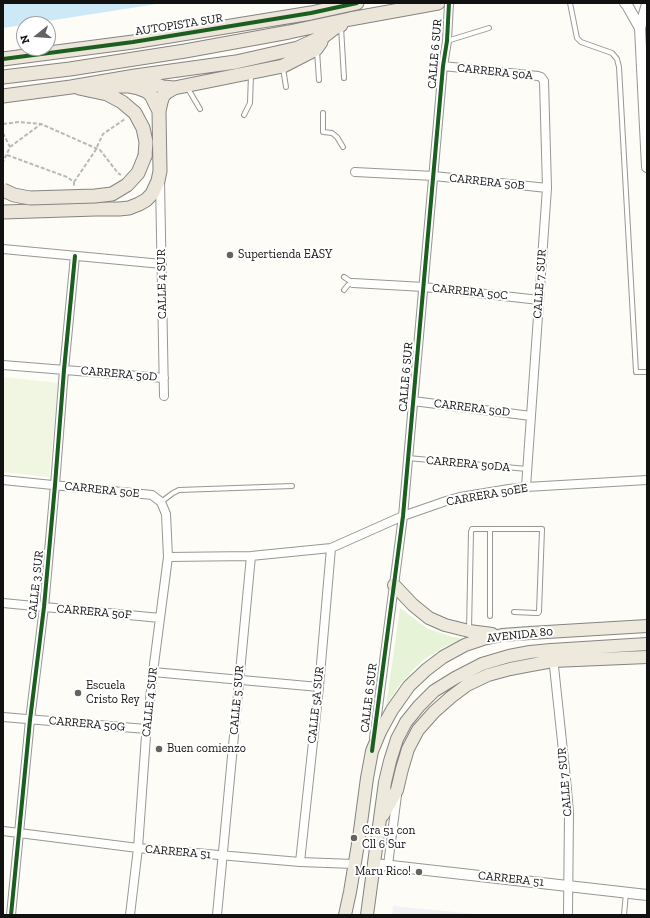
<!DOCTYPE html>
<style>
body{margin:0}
#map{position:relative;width:650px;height:918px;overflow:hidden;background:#fdfcf7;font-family:"Zilla Slab",serif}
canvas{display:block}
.frame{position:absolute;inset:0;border:4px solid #111;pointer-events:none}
.north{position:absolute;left:16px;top:16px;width:40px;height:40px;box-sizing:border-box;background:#fff;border:1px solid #a0a0a0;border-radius:50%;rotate:253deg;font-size:11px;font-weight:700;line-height:16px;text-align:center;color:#111}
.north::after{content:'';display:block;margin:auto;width:14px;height:18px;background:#646362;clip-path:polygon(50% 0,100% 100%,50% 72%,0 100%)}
</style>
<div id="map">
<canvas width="650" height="918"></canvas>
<div class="frame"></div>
<div class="north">N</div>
</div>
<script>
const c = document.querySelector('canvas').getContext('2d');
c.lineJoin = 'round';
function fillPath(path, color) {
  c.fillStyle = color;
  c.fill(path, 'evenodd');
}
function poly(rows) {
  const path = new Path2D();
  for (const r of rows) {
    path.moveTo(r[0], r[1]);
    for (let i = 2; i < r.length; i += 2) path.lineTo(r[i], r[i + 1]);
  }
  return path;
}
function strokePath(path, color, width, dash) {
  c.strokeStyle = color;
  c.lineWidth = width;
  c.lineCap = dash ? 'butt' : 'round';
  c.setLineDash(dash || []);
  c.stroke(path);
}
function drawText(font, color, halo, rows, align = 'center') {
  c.font = font + ' "Zilla Slab",serif';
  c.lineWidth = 4;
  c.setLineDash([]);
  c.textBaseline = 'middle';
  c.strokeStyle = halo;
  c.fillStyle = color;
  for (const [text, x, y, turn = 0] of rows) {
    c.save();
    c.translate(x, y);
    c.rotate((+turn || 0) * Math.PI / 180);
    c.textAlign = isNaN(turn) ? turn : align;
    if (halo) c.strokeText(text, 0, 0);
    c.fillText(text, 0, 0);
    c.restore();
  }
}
fillPath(poly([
 [393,906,485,915,392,915]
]), '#f5f0f3');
fillPath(poly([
 [400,608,428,629,453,637,463,639,444,647,423,660,407,676,398,687,386,706]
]), '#e7f3d7');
fillPath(poly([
 [3,377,58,383,49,477,3,472]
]), '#f0f6e1');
fillPath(poly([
 [3,3,163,3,3,28]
]), '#cde8f7');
const service = poly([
 [570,3,577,38,581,42,612,53,617,59,619,67,636,372,647,372],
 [341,27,344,78],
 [447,41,489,28],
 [317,51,319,80],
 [283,68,286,87],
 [187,87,200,109],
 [323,113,323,132,332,133,337,137,343,147],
 [244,115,250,103,251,74],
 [344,277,353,283],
 [344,290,348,285,353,283],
 [408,458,527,469],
 [161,502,173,493,179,490,292,486],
 [490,616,490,529],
 [469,630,471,532,472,529,542,529,539,612,538,613,536,613,514,612],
 [624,915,626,893]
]);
const minor = poly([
 [443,66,538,76,541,77,544,81,547,188,526,487],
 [355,172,434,176,547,188],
 [160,181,164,396],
 [3,249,162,264],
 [353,283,424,287,539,300],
 [3,365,164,378],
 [413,401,531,416],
 [3,480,152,495,161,502,166,514,168,557,153,672,146,736,138,848,130,915],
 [168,557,251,556,331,548,403,516,446,501,460,497,509,489,526,487,647,480],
 [3,603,160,618],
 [553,657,566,779,569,812,568,915],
 [153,672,319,687],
 [3,717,146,729],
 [374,738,403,516,443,66,447,41,449,3],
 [3,831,138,848,300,862,354,864],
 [300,862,319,687,331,548],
 [388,865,397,795],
 [11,915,30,720,44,607,55,485,64,370,75,256],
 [217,915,251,556]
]);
const tertiary = poly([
 [625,3,627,5,640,28],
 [647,4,640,28,647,167],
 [374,864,647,895]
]);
const primary = poly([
 [394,585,413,605,429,618,445,625,469,631,492,634],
 [383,815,397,790,402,769,408,749,418,730,434,712,451,697,467,685,488,675,510,669,531,665,553,661,647,657],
 [345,915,350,892,359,838,367,778,372,751,380,732,392,710,409,686,426,670,443,657,465,645,483,639,502,635,530,633,647,626],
 [367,915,385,782,390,761,397,739,406,722,419,706,434,691,455,678,482,664,509,656,530,652,551,650,647,644]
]);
const trunk = poly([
 [3,59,133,42,311,13,357,3],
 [3,77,70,69,185,51,289,32,350,19,438,3],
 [136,77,163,87,174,88,283,66,316,49,321,42],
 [113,86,128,86,138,88,146,91,151,95,159,111],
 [79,88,107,94,122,102,135,113,143,128,146,142,145,156],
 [3,96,71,87,135,76,236,62,298,48,324,36,333,29,341,25],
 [3,212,96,209,119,209,129,208,139,204,146,200,152,194,158,181,160,171,159,111,161,102,163,96,167,92,174,88]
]);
strokePath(service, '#979795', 6);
strokePath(minor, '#979795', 10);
strokePath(tertiary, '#979795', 12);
strokePath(primary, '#858482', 14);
strokePath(trunk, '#858482', 15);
strokePath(poly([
 [3,124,19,122,41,124,100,150,118,173,121,175],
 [3,133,10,147,3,162],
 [10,147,41,124],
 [7,155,67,177,74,182,74,187],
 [74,182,95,151,103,134,125,119]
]), '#b9b9b8', 2, [4, 2]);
strokePath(service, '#fffffe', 4);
strokePath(minor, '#fffffe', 8);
strokePath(tertiary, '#fffffe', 10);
strokePath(primary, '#ede9dc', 12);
strokePath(trunk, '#ece5da', 13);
const trunkBridge = poly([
 [3,190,14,195,30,198,95,196,112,194,127,185,138,173,145,156]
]);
strokePath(trunkBridge, '#858482', 15, []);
strokePath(trunkBridge, '#ece5da', 13);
strokePath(poly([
 [3,59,133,42,311,13,357,3],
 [372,751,403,516,443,66,447,41,449,3],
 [11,915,30,720,44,607,55,485,64,370,75,256]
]), '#1b5e20', 4);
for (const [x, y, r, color] of [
 [230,255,4,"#646362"],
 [78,693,4,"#646362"],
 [159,749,4,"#646362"],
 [354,838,4,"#646362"],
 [419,872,4,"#646362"]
]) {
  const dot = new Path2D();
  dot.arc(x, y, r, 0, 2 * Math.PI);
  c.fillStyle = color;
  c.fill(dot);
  strokePath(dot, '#fff', 1.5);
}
drawText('12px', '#111', '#fff', [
 ["AUTOPISTA SUR",179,25,-9],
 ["CALLE 6 SUR",435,54,-85],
 ["CARRERA 50A",495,72,6],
 ["CARRERA 50B",487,182,6],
 ["CALLE 4 SUR",162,284,-91],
 ["CALLE 7 SUR",540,284,-86],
 ["CARRERA 50C",470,292,6],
 ["CARRERA 50D",119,374,5],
 ["CALLE 6 SUR",406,377,-85],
 ["CARRERA 50D",472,408,7],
 ["CARRERA 50DA",468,464,5],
 ["CARRERA 50E",102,490,6],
 ["CARRERA 50EE",487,495,-10],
 ["CALLE 3 SUR",36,585,-84],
 ["CARRERA 50F",94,612,5],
 ["AVENIDA 80",520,635,-6],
 ["CALLE 6 SUR",369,698,-83],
 ["CALLE 5 SUR",237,700,-85],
 ["CALLE 4 SUR",150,702,-84],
 ["CALLE 5A SUR",316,705,-84],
 ["CARRERA 50G",87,724,5],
 ["CALLE 7 SUR",565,782,-95],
 ["CARRERA 51",178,852,5],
 ["CARRERA 51",511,879,6]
]);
drawText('12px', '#111', '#fff', [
 ["Supertienda EASY",238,255],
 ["Escuela",86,686],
 ["Cristo Rey",86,700],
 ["Buen comienzo",167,749],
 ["Cra 51 con",362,831],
 ["Cll 6 Sur",362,845],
 ["Maru Rico!",411,872,"right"]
], 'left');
</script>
